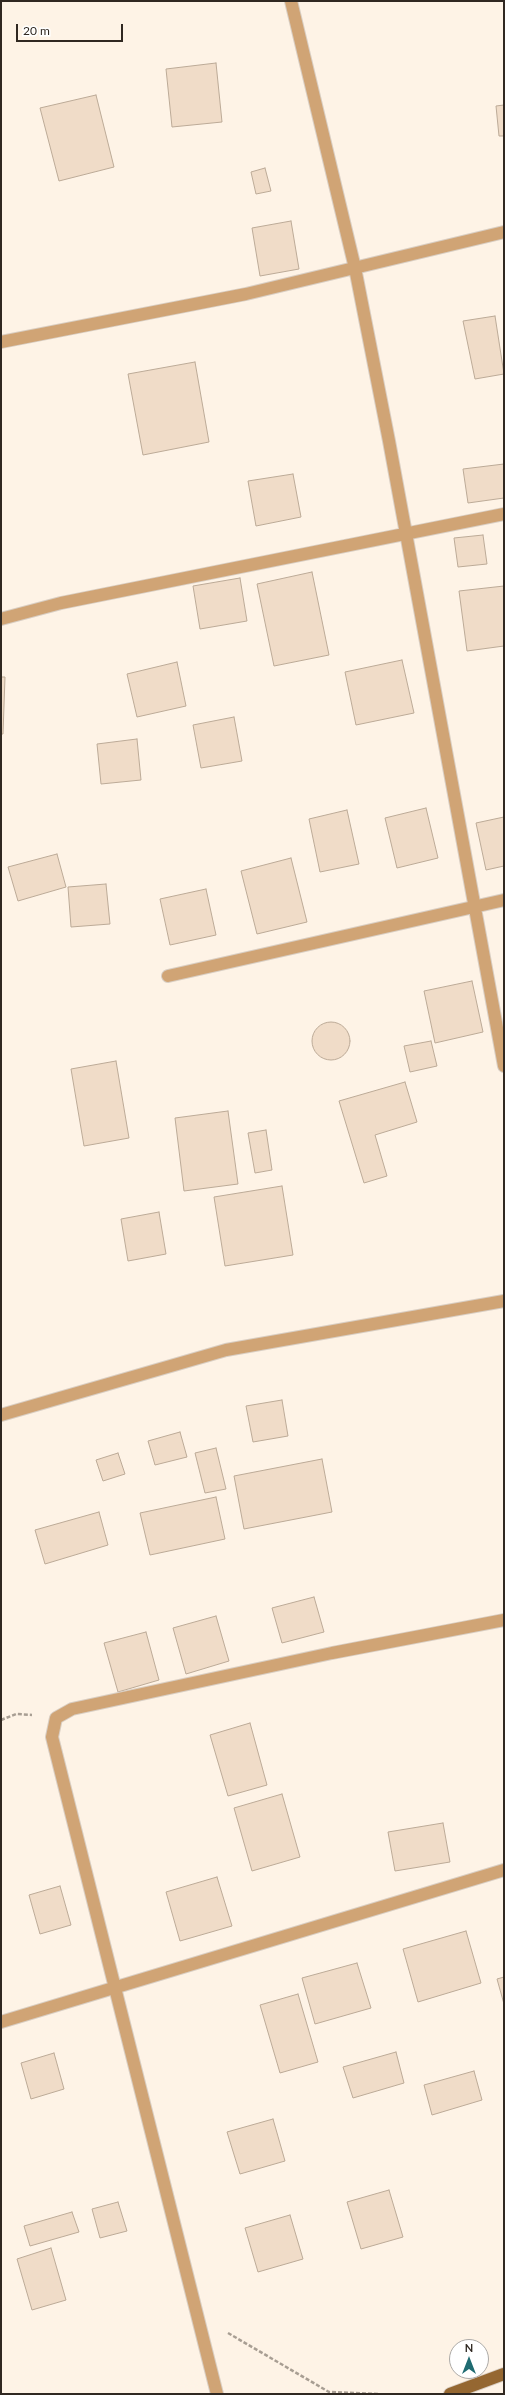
<!DOCTYPE html>
<style>
body{margin:0}
#map{position:relative;width:505px;height:2395px;overflow:hidden;background:#fef3e6;font-family:Lato,sans-serif}
canvas{display:block}
.frame{position:absolute;inset:0;border:2px solid #302821;pointer-events:none}
.north{position:absolute;left:449px;top:2339px;width:40px;height:40px;box-sizing:border-box;background:#fff;border:1px solid #aca9a6;border-radius:50%;rotate:0deg;font-size:11px;font-weight:700;line-height:16px;text-align:center;color:#302821}
.north::after{content:'';display:block;margin:auto;width:14px;height:18px;background:#1f6b71;clip-path:polygon(50% 0,100% 100%,50% 72%,0 100%)}
.scale{position:absolute;left:16px;top:24px;width:107px;height:18px;box-sizing:border-box;border:2px solid #302821;border-top:0;padding-left:5px;font-size:12px;line-height:14px;white-space:nowrap;color:#302821;-webkit-text-stroke:3px #fff;paint-order:stroke}
</style>
<div id="map">
<canvas width="505" height="2395"></canvas>
<div class="frame"></div>
<div class="north">N</div>
<div class="scale">20 m</div>
</div>
<script>
const c = document.querySelector('canvas').getContext('2d');
c.lineJoin = 'round';
function fillPath(path, color) {
  c.fillStyle = color;
  c.fill(path, 'evenodd');
}
function poly(rows) {
  const path = new Path2D();
  for (const r of rows) {
    if (r.length === 3) {
      path.moveTo(r[0] + r[2], r[1]);
      path.arc(r[0], r[1], r[2], 0, 2 * Math.PI);
      continue;
    }
    path.moveTo(r[0], r[1]);
    for (let i = 2; i < r.length; i += 2) path.lineTo(r[i], r[i + 1]);
  }
  return path;
}
function strokePath(path, color, width, dash) {
  c.strokeStyle = color;
  c.lineWidth = width;
  c.lineCap = dash ? 'butt' : 'round';
  c.setLineDash(dash || []);
  c.stroke(path);
}
const building = poly([
 [216,63,222,122,172,127,166,69,216,63],
 [96,95,114,167,59,181,40,108,96,95],
 [504,105,504,136,499,136,496,106,504,105],
 [265,168,271,191,256,194,251,172,265,168],
 [291,221,299,269,260,276,252,228,291,221],
 [495,316,504,374,475,379,463,321,495,316],
 [195,362,209,442,143,455,128,374,195,362],
 [504,464,504,498,468,503,463,469,504,464],
 [293,474,301,517,256,526,248,481,293,474],
 [483,535,487,564,458,567,454,538,483,535],
 [312,572,329,655,274,666,257,584,312,572],
 [240,578,247,621,200,629,193,586,240,578],
 [504,586,504,646,467,651,459,591,504,586],
 [402,660,414,713,356,725,345,672,402,660],
 [177,662,186,706,137,717,127,674,177,662],
 [1,677,5,677,3,734,1,734,1,677],
 [234,717,242,761,201,768,193,725,234,717],
 [137,739,141,780,101,784,97,744,137,739],
 [426,808,438,858,397,868,385,818,426,808],
 [347,810,359,864,320,872,309,819,347,810],
 [504,817,504,866,486,870,476,823,504,817],
 [57,854,66,887,18,901,8,867,57,854],
 [291,858,307,922,257,934,241,871,291,858],
 [106,884,110,924,71,927,68,887,106,884],
 [206,889,216,935,170,945,160,899,206,889],
 [472,981,483,1032,435,1043,424,991,472,981],
 [331,1041,19],
 [431,1041,437,1066,410,1072,404,1046,431,1041],
 [116,1061,129,1138,84,1146,71,1069,116,1061],
 [405,1082,417,1122,375,1135,387,1176,364,1183,339,1101,405,1082],
 [228,1111,238,1184,184,1191,175,1118,228,1111],
 [266,1130,272,1170,255,1173,248,1133,266,1130],
 [282,1186,293,1255,225,1266,214,1197,282,1186],
 [159,1212,166,1254,128,1261,121,1219,159,1212],
 [282,1400,288,1436,253,1442,246,1406,282,1400],
 [180,1432,187,1457,155,1465,148,1441,180,1432],
 [216,1448,226,1489,205,1493,195,1453,216,1448],
 [118,1453,125,1474,103,1481,96,1460,118,1453],
 [322,1459,332,1512,244,1529,234,1476,322,1459],
 [216,1497,225,1539,150,1555,140,1513,216,1497],
 [99,1512,108,1545,45,1564,35,1530,99,1512],
 [314,1597,324,1632,282,1643,272,1608,314,1597],
 [216,1616,229,1661,186,1674,173,1628,216,1616],
 [146,1632,159,1680,118,1692,104,1643,146,1632],
 [250,1723,267,1785,228,1796,210,1735,250,1723],
 [282,1794,300,1857,252,1871,234,1808,282,1794],
 [443,1823,450,1862,395,1871,388,1832,443,1823],
 [217,1877,232,1926,180,1941,166,1892,217,1877],
 [60,1886,71,1925,40,1934,29,1895,60,1886],
 [466,1931,481,1983,418,2002,403,1949,466,1931],
 [357,1963,371,2008,315,2024,302,1978,357,1963],
 [504,1977,504,2004,497,1979,504,1977],
 [298,1994,318,2062,280,2073,260,2005,298,1994],
 [396,2052,404,2083,353,2098,343,2067,396,2052],
 [54,2053,64,2089,31,2099,21,2063,54,2053],
 [474,2071,482,2100,432,2115,424,2085,474,2071],
 [273,2119,285,2161,240,2174,227,2132,273,2119],
 [389,2190,403,2237,361,2249,347,2202,389,2190],
 [118,2202,127,2231,100,2238,92,2209,118,2202],
 [72,2212,79,2232,30,2246,24,2226,72,2212],
 [290,2215,303,2259,258,2272,245,2228,290,2215],
 [51,2248,66,2300,32,2310,17,2259,51,2248]
]);
fillPath(building, '#f0dcc8');
strokePath(building, '#bcaa97', 1);
const street = poly([
 [291,1,355,268,389,441,504,1066],
 [1,342,246,294,504,232],
 [1,619,61,603,504,514],
 [168,976,504,900],
 [1,1415,226,1350,504,1301],
 [1,2022,504,1870],
 [217,2394,52,1737,56,1718,72,1709,332,1653,504,1620]
]);
const primary = poly([
 [450,2394,504,2374]
]);
strokePath(street, '#d9cec3', 14);
strokePath(primary, '#d9cec3', 14);
strokePath(poly([
 [1,1720,16,1714,32,1715],
 [228,2333,329,2392,378,2394]
]), '#a89e93', 2.5, [4, 2]);
strokePath(street, '#d0a475', 12);
strokePath(primary, '#956731', 12);
</script>
